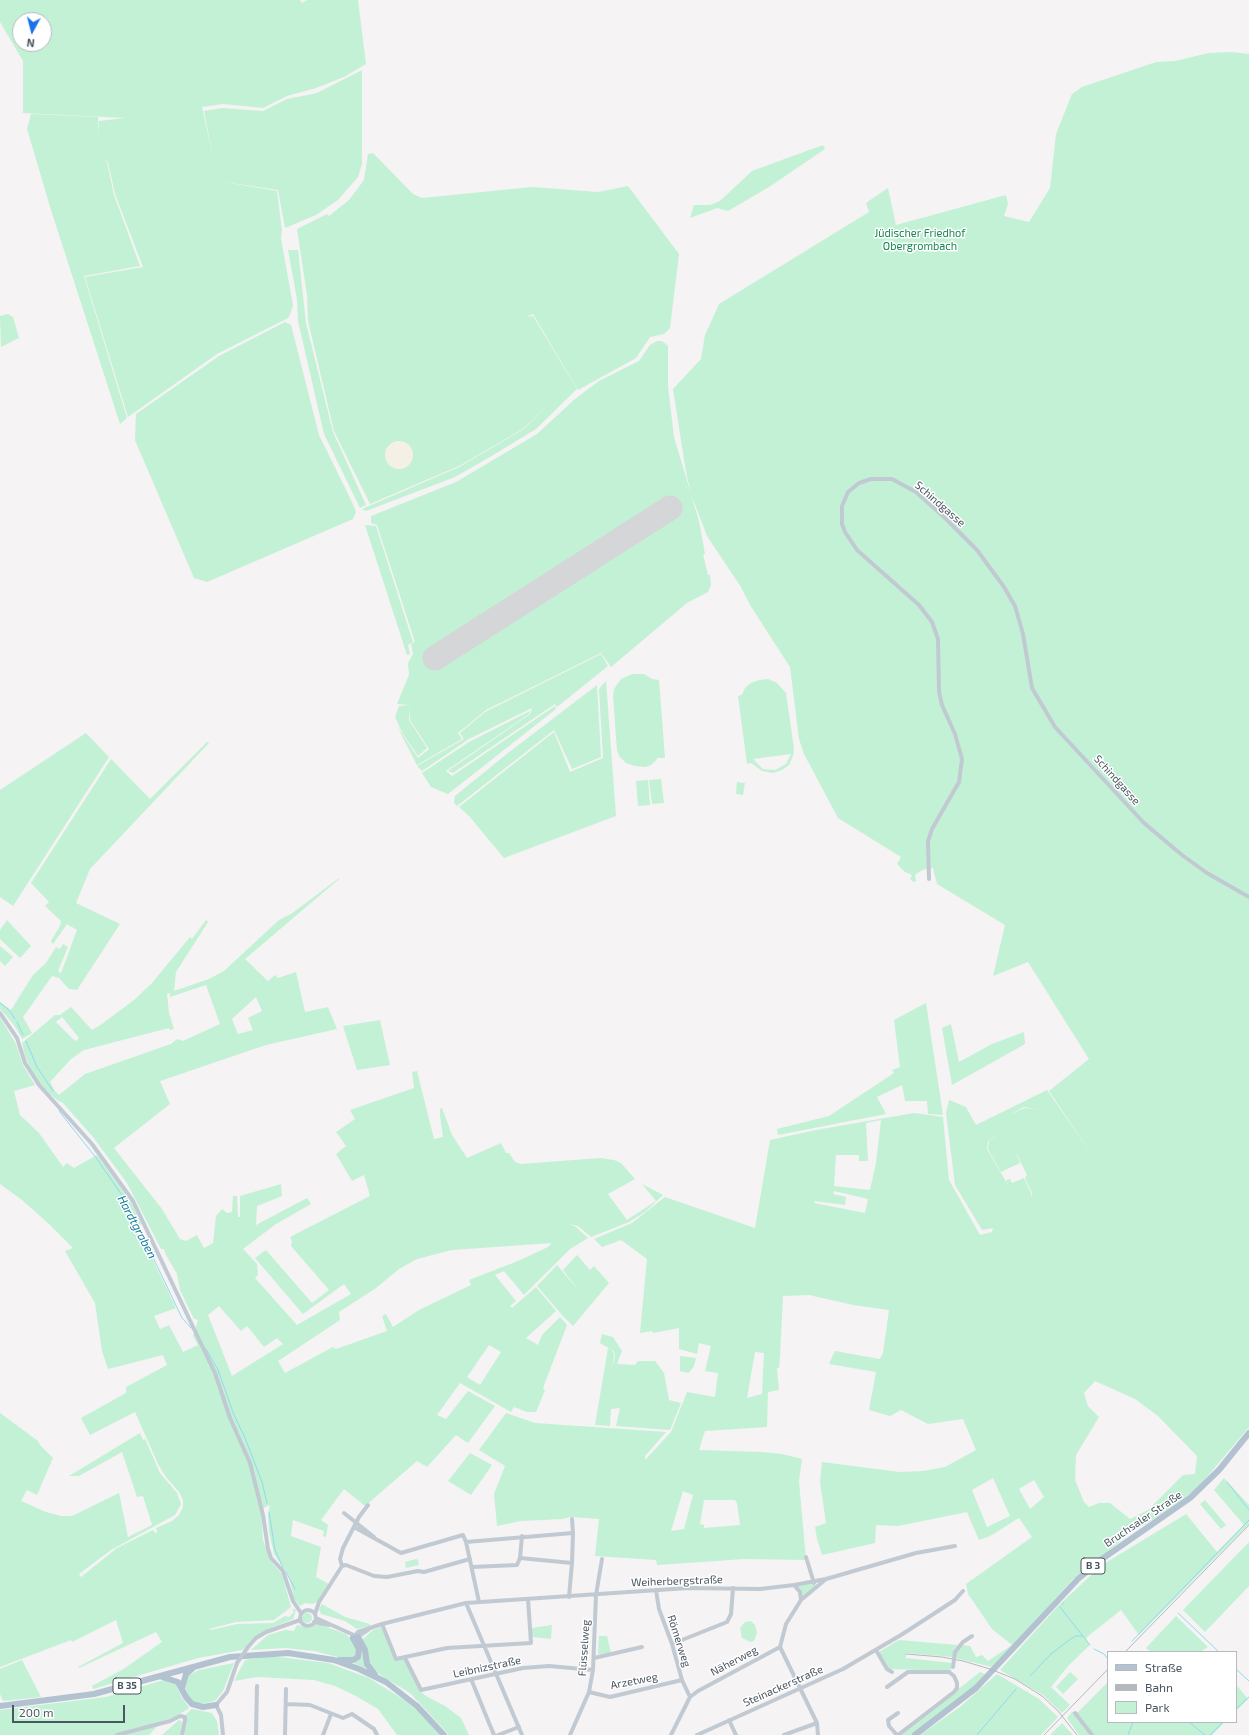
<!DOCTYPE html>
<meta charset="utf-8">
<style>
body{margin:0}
#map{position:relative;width:1249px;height:1735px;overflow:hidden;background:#f5f3f3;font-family:"Exo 2",sans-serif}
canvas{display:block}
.legend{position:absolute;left:1107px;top:1651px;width:130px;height:72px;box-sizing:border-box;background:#fff;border:1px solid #b7bbc0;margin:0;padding:5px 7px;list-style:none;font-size:12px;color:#4a5661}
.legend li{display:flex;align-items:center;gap:8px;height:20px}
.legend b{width:20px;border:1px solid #b7bbc0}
.north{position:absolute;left:12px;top:12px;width:40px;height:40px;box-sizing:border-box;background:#fff;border:1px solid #b7bbc0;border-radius:50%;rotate:187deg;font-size:11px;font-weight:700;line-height:16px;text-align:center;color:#4a5661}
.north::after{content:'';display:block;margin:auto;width:14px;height:18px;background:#1a73e8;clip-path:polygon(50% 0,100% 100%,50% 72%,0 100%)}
.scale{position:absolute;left:12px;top:1705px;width:113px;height:18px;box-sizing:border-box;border:2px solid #4a5661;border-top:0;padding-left:5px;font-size:12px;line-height:14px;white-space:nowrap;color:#4a5661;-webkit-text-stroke:3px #fff;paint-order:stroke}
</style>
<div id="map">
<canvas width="1249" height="1735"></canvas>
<ul class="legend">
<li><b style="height:5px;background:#b3c2d1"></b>Straße</li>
<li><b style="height:5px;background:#b5b8bd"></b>Bahn</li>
<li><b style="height:11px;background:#c3f1d5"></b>Park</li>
</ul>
<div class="north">N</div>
<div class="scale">200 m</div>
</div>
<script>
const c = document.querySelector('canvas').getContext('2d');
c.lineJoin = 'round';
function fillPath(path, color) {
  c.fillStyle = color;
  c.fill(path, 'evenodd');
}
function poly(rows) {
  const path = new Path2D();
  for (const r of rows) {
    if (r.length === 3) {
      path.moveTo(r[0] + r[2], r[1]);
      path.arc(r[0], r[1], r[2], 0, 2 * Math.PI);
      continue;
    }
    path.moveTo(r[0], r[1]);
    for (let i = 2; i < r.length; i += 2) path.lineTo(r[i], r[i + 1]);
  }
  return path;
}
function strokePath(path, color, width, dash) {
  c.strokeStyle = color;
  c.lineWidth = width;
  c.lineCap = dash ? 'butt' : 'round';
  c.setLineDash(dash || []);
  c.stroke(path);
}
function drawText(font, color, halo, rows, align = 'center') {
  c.font = font + ' "Exo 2",sans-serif';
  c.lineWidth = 3;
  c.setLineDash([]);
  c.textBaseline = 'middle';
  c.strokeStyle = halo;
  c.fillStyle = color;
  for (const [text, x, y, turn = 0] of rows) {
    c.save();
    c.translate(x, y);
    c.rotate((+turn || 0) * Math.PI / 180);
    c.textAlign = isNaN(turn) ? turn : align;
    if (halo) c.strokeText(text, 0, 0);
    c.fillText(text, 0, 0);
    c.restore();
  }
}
fillPath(poly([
 [0,0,300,0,302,3,307,0,358,0,366,64,344,77,316,88,287,96,263,108,223,104,202,107,213,157,204,111,222,108,263,111,287,99,317,93,362,70,362,164,358,177,338,200,316,215,285,228,278,190,218,181,277,191,282,230,281,239,293,305,291,312,288,318,217,354,128,417,85,277,143,267,115,194,108,162,99,157,107,162,114,195,140,266,84,276,127,418,120,424,51,210,27,129,31,114,98,117,99,135,99,121,125,118,23,113,23,61,0,22],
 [20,20,44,20,44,44,20,44],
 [1231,52,1249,54,1249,1427,1202,1483,1177,1505,1132,1532,1072,1580,994,1667,992,1667,955,1658,956,1653,961,1645,970,1646,976,1657,982,1655,988,1661,1012,1645,992,1629,968,1594,966,1584,1032,1537,1019,1518,990,1536,979,1540,967,1512,898,1526,876,1525,875,1543,822,1555,817,1539,815,1527,826,1523,820,1482,822,1462,900,1472,923,1471,945,1467,976,1450,963,1419,928,1424,901,1410,890,1416,869,1410,876,1372,829,1364,835,1351,880,1359,883,1353,889,1310,853,1305,809,1295,783,1296,780,1356,779,1368,777,1368,779,1390,768,1392,767,1427,705,1431,699,1450,762,1452,782,1454,802,1459,799,1481,806,1560,745,1559,657,1565,656,1560,595,1556,599,1519,571,1517,563,1519,521,1521,497,1526,494,1494,505,1466,479,1450,506,1413,535,1423,666,1432,645,1456,645,1460,671,1432,687,1392,715,1397,718,1373,705,1371,711,1346,699,1343,697,1354,679,1349,679,1328,653,1333,652,1331,640,1333,647,1259,621,1240,602,1247,594,1239,632,1223,665,1197,755,1228,770,1140,816,1130,914,1113,943,1117,949,1180,980,1235,992,1232,993,1228,982,1230,955,1185,946,1113,949,1100,966,1107,976,1125,1047,1090,1097,1162,1049,1091,1089,1059,1028,962,993,976,1005,925,937,884,933,868,922,870,915,875,916,881,913,882,910,879,912,875,905,872,897,864,901,857,838,818,804,754,799,739,790,667,750,605,741,587,707,536,691,494,686,472,673,389,701,359,705,335,719,304,869,212,866,203,888,188,896,225,1006,195,1008,204,1004,216,1029,222,1050,188,1056,134,1072,94,1082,87,1156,62,1175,61,1209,53],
 [1024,1107,1038,1110,1071,1150,1038,1110,1025,1108,1009,1115],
 [881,1120,876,1163,870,1190,834,1186,836,1155,859,1155,859,1161,868,1161,866,1123],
 [1005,1131,989,1141,988,1149,1001,1172,1020,1163,1014,1149,1027,1175,1025,1178,1032,1193,1031,1198,1031,1193,1024,1178,1012,1183,1010,1179,1006,1180,1008,1185,987,1149,988,1141],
 [834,1191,868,1199,865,1213,814,1203,815,1201,845,1205,846,1197,833,1194],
 [755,1352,764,1353,762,1394,747,1398],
 [1095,1381,1135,1399,1158,1416,1197,1456,1195,1474,1183,1475,1148,1510,1130,1519,1110,1503,1099,1503,1089,1507,1084,1502,1075,1480,1076,1455,1099,1417,1088,1406,1084,1393],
 [993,1478,1010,1516,987,1527,972,1490],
 [1034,1480,1044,1497,1030,1509,1019,1489],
 [683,1491,693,1495,684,1529,671,1531],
 [704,1500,735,1500,737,1503,740,1525,704,1528,704,1525,700,1524],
 [823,145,825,149,769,187,728,211,717,208,690,218,694,205,710,205,720,201,752,171],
 [373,153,413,194,422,198,532,187,598,192,628,186,679,254,670,328,664,334,650,337,636,358,578,390,533,314,526,317,533,316,577,389,536,429,490,457,455,477,366,511,362,509,459,467,524,429,550,403,523,429,459,466,370,504,334,431,308,321,307,295,297,229,327,214,329,216,349,200,364,180,368,154],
 [288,250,298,250,306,323,333,432,366,505,360,508,324,434,298,321,297,299],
 [8,314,13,317,19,338,1,347,0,316],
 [285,322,291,325,319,435,352,502,356,512,353,519,207,582,194,578,135,440,136,414,219,356],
 [657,341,662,341,668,346,668,386,674,437,699,521,705,554,703,554,708,575,710,575,711,585,708,592,687,603,611,667,601,653,486,710,458,733,462,739,417,765,397,726,418,758,429,749,410,720,409,707,409,720,427,748,418,756,403,734,395,717,399,706,409,705,397,704,409,675,408,663,413,654,411,644,415,642,377,525,371,523,371,516,456,482,537,434,575,399,599,381,639,361,650,345],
 [365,525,376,526,413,642,408,645,410,654,407,655],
 [601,654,608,666,557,707,555,704,453,773,448,771,530,714,532,708,469,739,422,771,417,766,464,739,460,733,485,712],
 [632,674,644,674,652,679,659,680,665,758,658,758,651,765,646,767,635,766,626,763,619,756,617,750,613,696,614,689,621,679],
 [768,679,777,683,786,693,794,749,793,756,789,765,782,770,773,773,762,771,751,763,747,764,738,696,742,695,745,688,751,683,759,680],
 [791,754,786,764,775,770,763,769,753,759],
 [606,681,616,816,504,858,469,816,459,807,554,732,570,772,603,758,599,689],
 [597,685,601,757,572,769,554,730,457,806,454,803,455,796,508,753],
 [555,706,556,709,448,794,431,787,422,773,469,742,530,711,529,714,446,771,452,776],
 [86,733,109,757,13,906,0,897,0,790],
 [207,742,209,743,90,869,76,903,120,924,77,990,69,989,59,978,52,976,23,1017,32,1033,22,1039,14,1025,0,1009,0,1002,11,1010,33,975,46,963,56,947,60,949,63,944,68,947,58,971,61,973,77,930,67,924,53,944,51,941,60,926,61,921,45,906,49,902,31,883,111,759,150,799],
 [661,779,664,803,652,804,649,780],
 [648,780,650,805,638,806,636,781],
 [737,782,745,783,743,795,736,794],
 [339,878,339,879,245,959,268,981,275,975,278,978,296,972,305,1012,328,1007,337,1029,266,1045,160,1081,170,1104,114,1148,162,1209,180,1239,186,1241,197,1235,204,1248,213,1243,216,1216,222,1209,227,1213,232,1212,233,1196,237,1196,238,1217,240,1217,240,1196,281,1184,282,1196,257,1206,256,1225,307,1198,311,1204,276,1224,243,1249,257,1264,258,1275,255,1278,297,1325,351,1294,344,1284,303,1314,255,1258,266,1250,312,1303,329,1290,291,1246,292,1241,290,1237,370,1196,364,1175,352,1181,336,1154,346,1146,336,1132,355,1119,350,1110,414,1088,412,1072,417,1071,434,1139,443,1137,440,1115,440,1109,442,1108,452,1135,467,1158,501,1143,506,1153,509,1153,515,1162,521,1164,600,1158,614,1160,621,1163,635,1179,608,1194,627,1220,656,1201,642,1184,663,1195,645,1212,629,1222,591,1237,578,1226,569,1224,576,1227,588,1238,570,1249,524,1295,504,1271,495,1275,516,1301,510,1306,512,1308,536,1287,556,1311,526,1338,538,1345,542,1335,560,1317,567,1325,543,1388,545,1390,536,1412,527,1412,514,1407,511,1412,460,1383,437,1415,446,1419,468,1391,495,1406,468,1443,456,1435,427,1467,417,1461,365,1506,344,1489,321,1520,328,1525,326,1537,323,1536,324,1531,293,1520,291,1536,321,1547,316,1577,329,1584,317,1602,313,1604,305,1603,300,1606,294,1599,289,1576,274,1554,269,1532,268,1515,270,1505,261,1509,263,1540,271,1561,282,1574,291,1607,274,1620,236,1622,209,1629,211,1630,237,1624,273,1623,285,1616,289,1617,294,1612,292,1609,294,1609,296,1610,293,1619,264,1631,242,1650,198,1658,93,1689,92,1686,122,1670,162,1642,156,1632,79,1668,78,1667,123,1643,116,1620,72,1642,71,1640,0,1667,0,1413,38,1441,40,1445,53,1458,37,1495,27,1490,21,1501,46,1512,61,1516,72,1516,119,1493,128,1537,152,1525,143,1496,137,1497,122,1452,79,1476,69,1476,140,1433,143,1440,145,1439,160,1473,177,1493,181,1504,175,1515,111,1550,79,1574,81,1577,117,1548,153,1530,155,1533,157,1533,156,1528,172,1521,179,1515,183,1507,183,1500,179,1492,166,1477,159,1466,135,1412,90,1435,81,1418,126,1393,126,1387,167,1365,163,1355,108,1369,102,1351,95,1303,65,1251,73,1248,49,1224,22,1200,0,1184,0,1017,16,1044,23,1065,35,1085,14,1091,20,1115,39,1133,63,1167,67,1163,74,1168,97,1155,131,1202,142,1224,137,1227,176,1308,154,1316,160,1329,169,1325,183,1352,198,1345,193,1336,198,1320,194,1319,180,1290,177,1274,166,1255,164,1249,161,1249,127,1183,93,1137,63,1103,57,1100,41,1086,32,1073,25,1056,22,1043,55,1015,60,1015,71,1007,92,1030,99,1026,134,1000,152,983,190,937,192,939,206,920,208,922,176,972,174,991,209,979,224,971,279,920,291,914],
 [206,985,220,1024,183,1041,177,1039,171,1044,85,1074,59,1095,55,1091,50,1082,71,1059,84,1050,169,1028,170,1030,174,1029,169,1013,167,994,170,993,170,997],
 [256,997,262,1011,248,1018,253,1030,238,1034,232,1019],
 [62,1017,79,1038,77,1040,75,1041,56,1022],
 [552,1243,548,1247,518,1261,469,1280,471,1285,419,1310,393,1327,386,1314,382,1316,387,1331,336,1349,333,1347,285,1373,278,1361,340,1320,339,1312,376,1288,399,1269,417,1259,452,1250],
 [219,1306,241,1331,247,1326,264,1347,277,1338,283,1344,232,1376,208,1315],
 [489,1345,501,1352,480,1385,467,1377],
 [7,920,31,946,20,958,0,939,0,930],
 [0,946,13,957,5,966,0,961],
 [926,1003,943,1115,928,1114,927,1101,905,1101,901,1079,902,1085,877,1097,886,1114,778,1135,777,1129,829,1116,894,1073,892,1070,900,1067,894,1020],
 [380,1020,390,1065,357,1070,343,1026],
 [951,1024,959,1062,992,1044,1024,1032,1025,1044,952,1085,942,1028],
 [577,1255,590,1270,594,1266,609,1283,573,1326,562,1315,570,1306,562,1315,537,1286,557,1265,581,1293,563,1270],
 [602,1334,613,1337,622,1351,617,1364,635,1365,638,1361,655,1361,664,1373,669,1400,681,1403,670,1430,616,1426,620,1408,611,1409,610,1426,595,1425,608,1348,613,1351,614,1356,612,1370,615,1356,614,1351,600,1343],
 [680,1356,696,1358,694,1366,689,1373,680,1371],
 [470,1453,492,1465,471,1495,448,1481],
 [1224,1478,1249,1505,1249,1524,1139,1635,1121,1610,1087,1637,1086,1639,1090,1645,1069,1665,1051,1687,1070,1705,1062,1713,1043,1695,1000,1670,1059,1605,1102,1565,1186,1514,1217,1552,1244,1525,1214,1490],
 [1205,1500,1226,1525,1221,1529,1200,1504],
 [1249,1542,1249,1586,1205,1632,1183,1610],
 [416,1559,418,1560,419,1565,406,1568,405,1562],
 [814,1582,816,1589,801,1600,802,1596,794,1585],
 [322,1604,345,1617,370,1624,370,1626,357,1629,345,1621,321,1614,319,1609],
 [307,1618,5],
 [1176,1616,1208,1647,1200,1652,1151,1652,1146,1648],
 [751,1621,755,1625,757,1633,754,1641,751,1642,742,1638,740,1628,745,1622],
 [318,1624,346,1634,356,1644,357,1654,354,1657,341,1658,314,1651,285,1648,251,1650,268,1635,285,1630,294,1631,297,1625,310,1628],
 [552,1625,551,1639,532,1637,532,1628],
 [381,1627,395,1660,406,1659,420,1691,426,1696,445,1706,461,1718,469,1735,449,1735,410,1693,372,1670,367,1661,363,1639,373,1630],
 [599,1636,607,1636,611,1653,598,1654],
 [899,1640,958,1645,953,1651,953,1657,906,1653,906,1658,952,1663,951,1671,889,1669,879,1652],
 [360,1643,367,1669,351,1662,356,1661],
 [271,1656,328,1663,369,1678,406,1701,422,1714,440,1735,397,1735,378,1709,356,1696,335,1686,314,1680,257,1677,234,1681,245,1660],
 [22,1660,41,1697,3,1701,0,1694,0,1669],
 [234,1663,223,1691,215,1701,201,1704,193,1701,188,1695,185,1687,187,1676,199,1670],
 [980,1672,987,1675,972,1690,912,1735,900,1735],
 [1070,1672,1078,1679,1063,1694,1056,1687],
 [997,1674,1039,1699,1058,1717,1041,1735,920,1735,960,1707],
 [164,1680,176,1684,182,1698,189,1707,188,1709,174,1717,151,1725,158,1725,149,1735,0,1735,0,1710,106,1697],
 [1108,1682,1108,1722,1225,1722,1212,1735,1079,1735,1067,1718,1072,1712,1078,1712],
 [1236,1687,1238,1687,1248,1699,1236,1711],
 [192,1709,212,1713,217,1721,219,1735,185,1735,184,1733,187,1723,186,1714],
 [179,1720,183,1722,180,1735,162,1735],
 [1062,1723,1073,1735,1050,1735]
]), '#c3f1d5');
fillPath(poly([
 [399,455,14]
]), '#f5f0e5');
strokePath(poly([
 [0,1003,9,1010,15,1019],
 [17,1022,23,1035],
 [26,1041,37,1067,53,1091],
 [59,1111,97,1159,126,1201,182,1318,191,1328],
 [206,1349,218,1370,234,1415,245,1438,262,1482,267,1503],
 [1227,1482,1249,1510],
 [269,1512,275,1550,283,1568],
 [286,1572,295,1589],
 [1063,1603,1063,1604],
 [1060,1607,1090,1645],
 [1178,1613,1219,1652],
 [1132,1641,1249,1520],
 [1094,1649,1104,1654,1108,1659],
 [1236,1669,1249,1681],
 [1030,1676,1051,1654,1068,1641,1075,1636,1083,1636],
 [1236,1709,1249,1697],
 [1189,1722,1205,1735],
 [977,1735,1016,1689],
 [1128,1735,1133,1722],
 [1210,1735,1223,1722]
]), '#90daee', 1);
strokePath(poly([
 [435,658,670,508]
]), '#d5d6d8', 25);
strokePath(poly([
 [929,879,928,841,932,829,959,782,962,759,955,734,942,705,939,692,938,639,932,622,919,605,857,550,845,532,842,524,842,506,848,492,859,483,871,479,892,479,916,492,944,517,977,550,1004,587,1015,606,1023,634,1032,688,1055,727,1144,823,1182,855,1207,873,1249,897],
 [0,1013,17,1038,25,1063,39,1085,92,1144,133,1201,215,1373,230,1418,250,1463,263,1515,268,1549,271,1558,283,1571,293,1601,301,1613],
 [344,1513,374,1537],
 [572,1519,573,1533],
 [354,1527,401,1553,463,1535,466,1542,573,1533,572,1563],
 [466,1542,479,1602],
 [806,1557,814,1583],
 [520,1558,522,1536],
 [342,1566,340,1559,343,1548,359,1517,368,1505],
 [472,1567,517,1565,520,1558,572,1563,569,1597],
 [656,1590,659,1609,672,1644,682,1680,690,1697],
 [801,1600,826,1579,916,1553,955,1546],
 [466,1603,522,1735],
 [308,1618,8],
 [315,1614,319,1602,342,1566,346,1565,374,1576,387,1577,418,1571,424,1572,470,1559],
 [316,1618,356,1636],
 [314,1622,329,1625],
 [382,1624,396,1659,447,1648,531,1643,528,1599],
 [353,1638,358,1632,382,1624,466,1603,688,1588,760,1589,794,1585,826,1579],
 [356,1638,369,1629],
 [672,1644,727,1622,731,1614,733,1588],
 [248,1647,256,1638,266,1632,300,1620],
 [780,1647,817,1723,818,1735],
 [876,1650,887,1669,892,1672],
 [955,1652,963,1642,972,1636],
 [405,1658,421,1690,523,1668,549,1666,593,1670],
 [594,1658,642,1647],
 [471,1679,494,1735],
 [887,1687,908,1672,949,1672,954,1676,957,1683,957,1688,954,1692,898,1735],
 [589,1692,610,1697,682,1680],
 [286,1704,310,1705,343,1718,352,1714,374,1729,377,1735],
 [1075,1713,1092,1735],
 [729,1720,736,1735],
 [117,1735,170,1721,180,1716,185,1717,185,1721,182,1735],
 [223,1735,221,1715,216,1705,227,1692,237,1663],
 [256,1735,257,1686],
 [285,1735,286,1689],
 [323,1735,331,1714],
 [498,1735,519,1727],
 [570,1735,589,1692,593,1670,596,1595,602,1559],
 [671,1735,690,1697,698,1691,780,1647,786,1624,801,1600,800,1592,794,1585],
 [697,1735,843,1669,901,1635,955,1600,963,1591],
 [784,1735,817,1723],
 [897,1735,889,1726,888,1720,898,1713]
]), '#c1cad2', 4);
strokePath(poly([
 [358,1637,365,1650,367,1664,375,1675],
 [339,1660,353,1660,358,1657,359,1649,353,1638],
 [162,1677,178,1682,186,1697,192,1704,203,1707,216,1705],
 [182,1688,186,1674,193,1668],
 [0,1706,94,1694,230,1657,288,1653,334,1660,359,1669,386,1682,417,1706,444,1735],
 [915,1735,976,1688,1078,1579,1102,1559,1190,1498,1219,1470,1249,1433]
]), '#b3c2d1', 6);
strokePath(poly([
 [1125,1652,1249,1525],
 [906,1654,942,1657,963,1661,990,1669,1015,1679,1042,1696,1058,1711,1077,1735],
 [1044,1735,1108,1669]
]), '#b5b8bd', 1);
strokePath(poly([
 [237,1663,248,1647],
 [953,1667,955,1652]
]), '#c1cad2', 4);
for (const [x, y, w] of [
 [1093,1566,24],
 [127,1686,28]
]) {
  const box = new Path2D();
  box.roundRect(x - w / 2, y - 8, w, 16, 3);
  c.fillStyle = '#fff';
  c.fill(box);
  strokePath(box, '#4a5661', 1);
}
drawText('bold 10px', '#4a5661', null, [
 ["B 3",1093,1566],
 ["B 35",127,1686]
]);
drawText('11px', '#17864f', '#fff', [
 ["Jüdischer Friedhof",920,233],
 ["Obergrombach",920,246]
]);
drawText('11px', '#4a5661', '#fff', [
 ["Schindgasse",940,504,41],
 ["Schindgasse",1117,780,48],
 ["Bruchsaler Straße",1143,1519,-34],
 ["Weiherbergstraße",677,1581,-2],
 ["Römerweg",679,1641,72],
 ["Flüsselweg",584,1648,-86],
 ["Näherweg",734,1661,-28],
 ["Leibnizstraße",487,1667,-12],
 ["Arzetweg",634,1681,-11],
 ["Steinackerstraße",783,1686,-24]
]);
drawText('italic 12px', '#0c7c9b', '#fff', [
 ["Hardtgraben",137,1227,62]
]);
</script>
